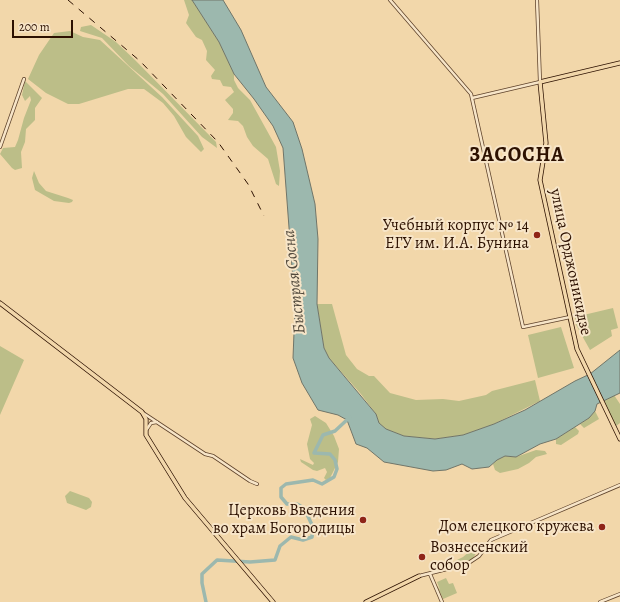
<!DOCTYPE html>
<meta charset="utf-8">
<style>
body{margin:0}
#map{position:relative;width:620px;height:602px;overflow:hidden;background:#f2d7aa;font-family:Alegreya,serif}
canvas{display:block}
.scale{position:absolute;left:12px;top:20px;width:61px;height:18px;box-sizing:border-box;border:2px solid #2d1101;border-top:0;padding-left:5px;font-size:12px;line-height:14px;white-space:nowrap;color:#2d1101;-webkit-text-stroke:3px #f7e5c8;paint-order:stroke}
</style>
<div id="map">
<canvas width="620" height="602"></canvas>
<div class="scale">200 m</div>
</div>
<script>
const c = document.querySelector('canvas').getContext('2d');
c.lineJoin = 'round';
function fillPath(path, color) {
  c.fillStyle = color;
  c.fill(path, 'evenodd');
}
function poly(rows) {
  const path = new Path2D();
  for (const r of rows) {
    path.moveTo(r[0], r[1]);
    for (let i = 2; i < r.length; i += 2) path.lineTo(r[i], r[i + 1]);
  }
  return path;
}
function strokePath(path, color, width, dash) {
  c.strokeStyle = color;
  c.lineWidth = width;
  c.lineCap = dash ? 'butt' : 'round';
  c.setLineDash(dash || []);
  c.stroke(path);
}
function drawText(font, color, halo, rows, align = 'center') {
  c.font = font + ' Alegreya,serif';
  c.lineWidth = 4;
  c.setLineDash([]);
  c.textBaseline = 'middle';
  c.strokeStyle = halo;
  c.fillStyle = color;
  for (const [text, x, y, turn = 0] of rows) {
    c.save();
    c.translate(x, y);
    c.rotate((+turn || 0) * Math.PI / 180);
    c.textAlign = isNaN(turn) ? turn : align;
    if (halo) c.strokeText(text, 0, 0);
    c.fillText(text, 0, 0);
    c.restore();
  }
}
fillPath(poly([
 [184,0,192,0,219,42,234,74,234,80,238,88,250,100,276,147,280,171,279,186,276,184,268,159,253,146,247,137,243,126,238,121,228,120,233,113,233,109,225,100,234,92,231,87,223,86,220,80,212,79,211,76,215,70,206,60,207,51,202,40,196,37,186,23,189,15],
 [91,25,116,42,135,60,216,142,217,148,202,137,163,94,129,66,102,38,80,31,81,27],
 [70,31,83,37,100,40,162,97,198,136,204,149,201,152,186,137,174,116,163,103,144,89,128,89,79,104,68,104,46,93,28,79,39,55,54,33],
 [25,81,42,98,35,108,35,120,26,129,25,142,21,152,22,168,15,170,12,168,0,154,3,148,15,147,18,140,24,118,31,100,30,96,25,101,22,95],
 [34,171,39,183,46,191,68,198,73,200,72,202,69,203,54,201,35,190,32,178],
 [317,304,332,304,346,355,357,369,369,376,374,376,390,393,416,400,443,399,459,401,486,395,492,391,535,380,540,401,494,424,463,435,435,439,404,436,386,429,379,423,376,414,360,393,329,358,324,348],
 [613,308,618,328,611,330,612,336,590,350,575,323,575,317],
 [561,327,574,368,538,378,528,335],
 [0,346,24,360,0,415],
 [614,395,620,404,620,423,616,426,604,401],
 [595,411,599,419,584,428,580,424,589,418],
 [315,416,326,423,334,436,339,449,338,462,330,478,326,480,324,478,327,472,325,468,317,471,313,470,301,462,300,459,313,465,314,463,310,459,307,444,312,425,310,419],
 [575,427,579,431,578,434,561,445,556,444,556,439],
 [536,450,545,451,547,454,536,457,529,463,518,469,500,473,495,470,493,464,497,460,505,456,516,457],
 [70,491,89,498,92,502,91,507,86,510,67,503,65,496],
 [477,545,479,545,480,547,473,558,464,564,443,567,463,557],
 [446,578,449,584,453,583,457,593,443,599,436,584,440,590,437,582]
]), '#bcbe88');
const water = poly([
 [192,0,223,0,241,30,266,87,293,122,302,149,315,204,318,239,317,304,324,348,329,358,376,414,379,423,386,429,404,436,435,439,463,435,494,424,525,410,575,381,590,374,620,350,620,393,597,404,595,411,589,418,556,439,540,444,516,457,505,456,497,460,489,467,472,469,462,464,446,470,433,471,384,462,367,448,356,444,347,420,338,415,318,410,302,383,293,358,295,307,283,148,273,126,254,99,234,74,219,42,192,0]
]);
fillPath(water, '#9cb8ae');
strokePath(water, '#707569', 1);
strokePath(poly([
 [206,602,202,583,202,574,217,560,250,562,275,560,280,546,291,537,303,540,312,537,313,527,304,508,297,504,287,504,281,497,281,488,286,484,313,480,322,484,334,477,337,469,335,460,330,454,314,453,323,435,335,431,350,417]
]), '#9cb8ae', 3.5);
const minor = poly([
 [390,0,471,94,523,327,570,317],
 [472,98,540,82,537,0],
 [0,147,24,79],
 [143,413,205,454,213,456,250,481,257,484],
 [147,429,151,423,157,422],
 [430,574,442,602],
 [419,576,467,564,479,556,491,540,620,485],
 [600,602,620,594]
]);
const major = poly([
 [620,63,540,82,546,143,540,180,577,349,620,439],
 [0,303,142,412,146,419,146,435,185,498,273,602],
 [366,602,419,576]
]);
strokePath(minor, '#5e422b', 4);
strokePath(major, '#2d1101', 5);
strokePath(minor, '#f7e5c8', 2.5);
strokePath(major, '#f2d7aa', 3.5);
strokePath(poly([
 [68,0,140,61,218,142,248,184,264,216]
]), '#2d1101', 1, [7, 7]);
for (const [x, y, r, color] of [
 [537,235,4,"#8f2418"],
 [363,520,4,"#8f2418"],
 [602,527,4,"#8f2418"],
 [422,557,4,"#8f2418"]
]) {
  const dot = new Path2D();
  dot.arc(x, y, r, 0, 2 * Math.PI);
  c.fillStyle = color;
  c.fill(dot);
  strokePath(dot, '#f7e5c8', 1.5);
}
drawText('16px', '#2d1101', '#f7e5c8', [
 ["Учебный корпус № 14",529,226],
 ["ЕГУ им. И.А. Бунина",529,244],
 ["Церковь Введения",355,511],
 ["во храм Богородицы",355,529],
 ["Дом елецкого кружева",594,527],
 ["Вознесенский",430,548,"left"],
 ["собор",430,566,"left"]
], 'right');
drawText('16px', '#2d1101', '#f7e5c8', [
 ["улица Орджоникидзе",570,262,78]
]);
drawText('italic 17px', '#544b3e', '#f7e5c8', [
 ["Быстрая Сосна",295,282,-96]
]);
c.letterSpacing = '1px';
drawText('bold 20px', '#2d1101', '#f7e5c8', [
 ["ЗАСОСНА",517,156]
]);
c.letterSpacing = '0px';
</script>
